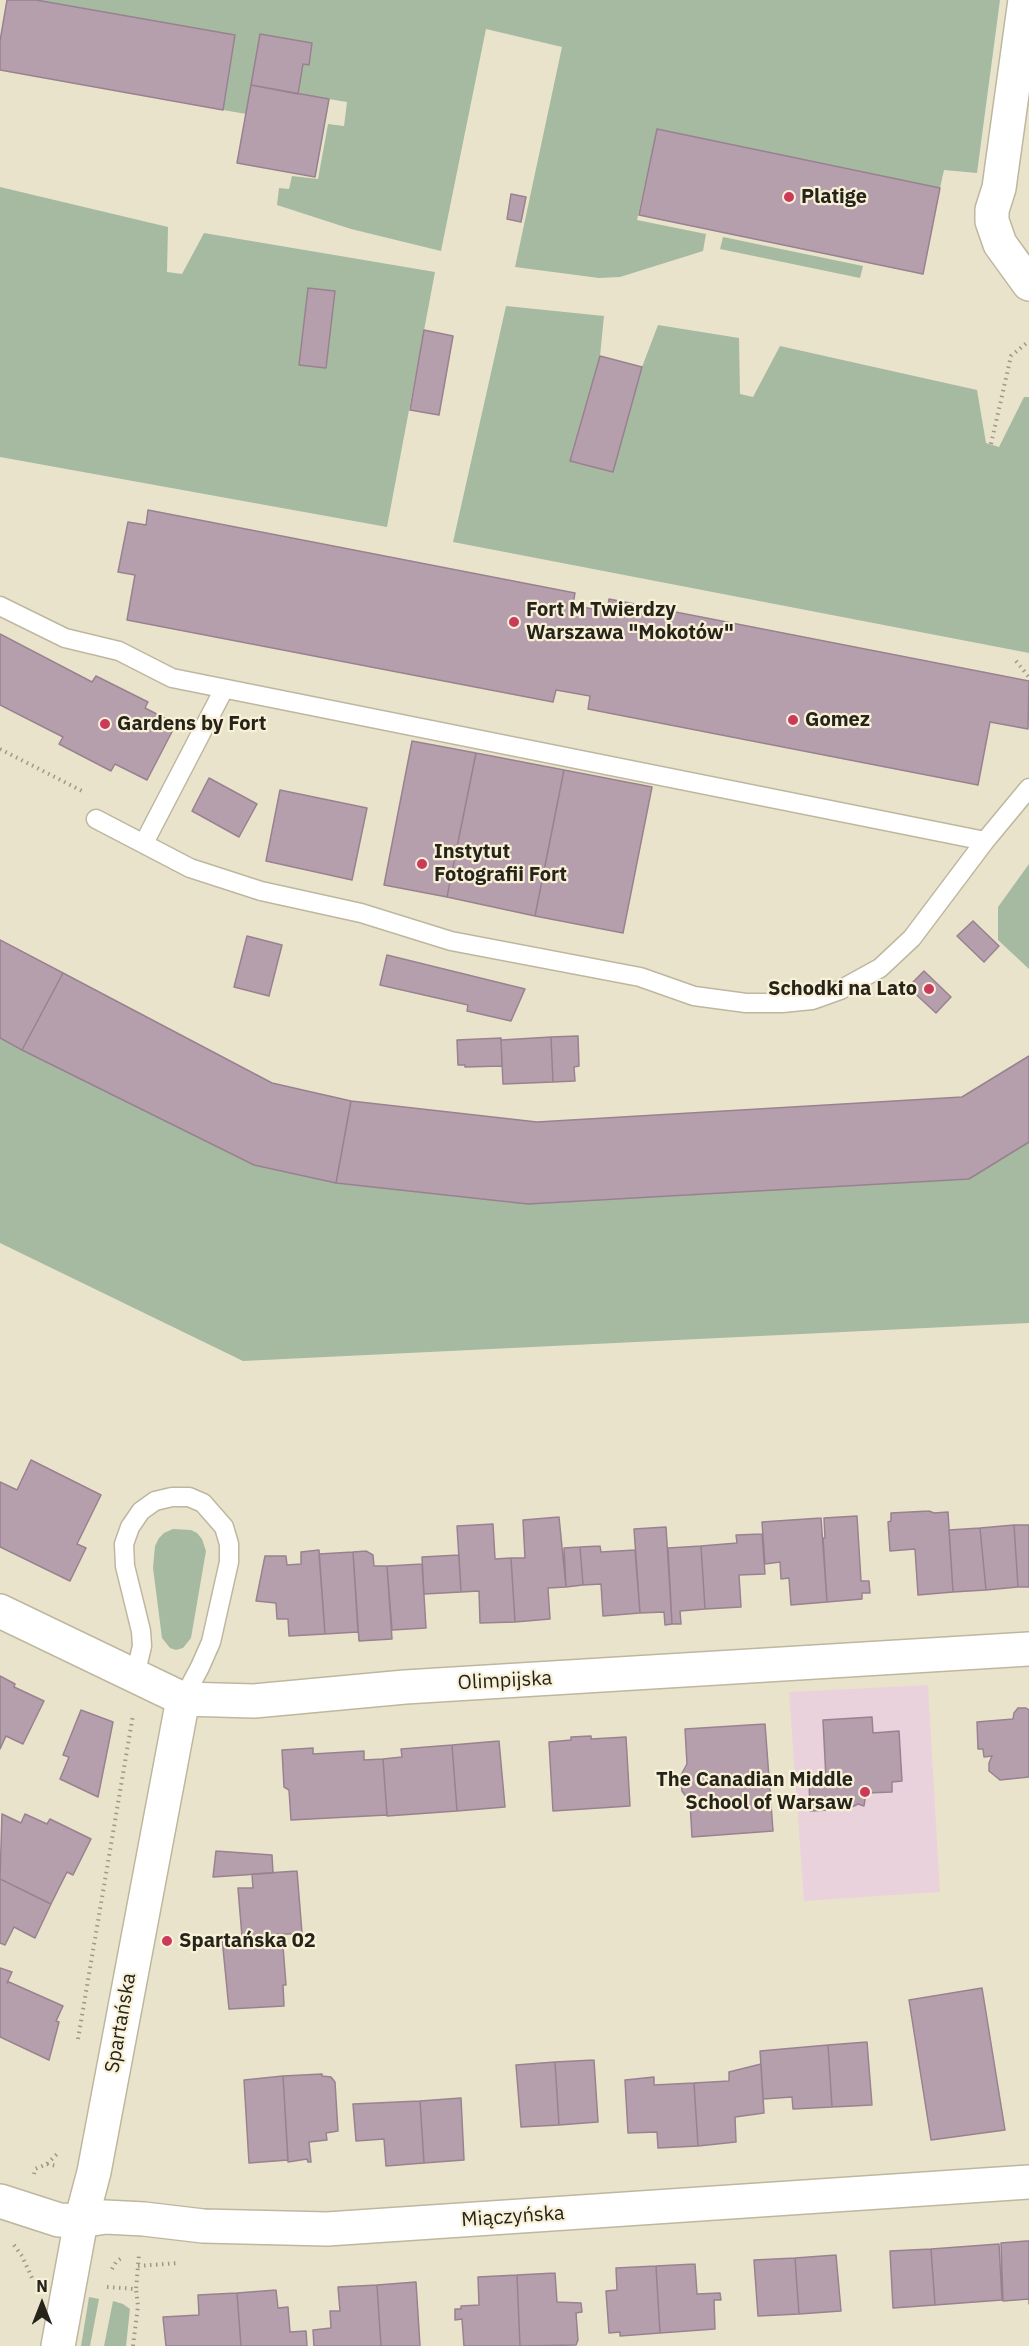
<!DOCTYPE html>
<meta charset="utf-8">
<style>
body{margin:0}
#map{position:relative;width:1029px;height:2346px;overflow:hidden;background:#eae3cb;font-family:"IBM Plex Sans",sans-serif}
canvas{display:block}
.north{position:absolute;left:12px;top:2274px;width:60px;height:60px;-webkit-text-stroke:4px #f8f1d8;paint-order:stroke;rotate:0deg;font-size:16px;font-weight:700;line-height:24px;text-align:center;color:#25231a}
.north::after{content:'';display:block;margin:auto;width:21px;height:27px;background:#25231a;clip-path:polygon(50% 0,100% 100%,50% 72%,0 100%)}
</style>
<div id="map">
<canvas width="1029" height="2346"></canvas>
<div class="north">N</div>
</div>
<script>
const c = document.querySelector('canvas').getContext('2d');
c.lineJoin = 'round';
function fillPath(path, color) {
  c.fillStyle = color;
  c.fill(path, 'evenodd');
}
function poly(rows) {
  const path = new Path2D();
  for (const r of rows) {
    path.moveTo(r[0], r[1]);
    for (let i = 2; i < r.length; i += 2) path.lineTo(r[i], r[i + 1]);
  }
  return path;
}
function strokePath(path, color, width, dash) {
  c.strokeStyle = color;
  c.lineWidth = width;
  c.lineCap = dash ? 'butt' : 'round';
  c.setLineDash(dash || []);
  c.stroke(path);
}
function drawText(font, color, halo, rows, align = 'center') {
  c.font = font + ' "IBM Plex Sans",sans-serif';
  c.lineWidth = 4.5;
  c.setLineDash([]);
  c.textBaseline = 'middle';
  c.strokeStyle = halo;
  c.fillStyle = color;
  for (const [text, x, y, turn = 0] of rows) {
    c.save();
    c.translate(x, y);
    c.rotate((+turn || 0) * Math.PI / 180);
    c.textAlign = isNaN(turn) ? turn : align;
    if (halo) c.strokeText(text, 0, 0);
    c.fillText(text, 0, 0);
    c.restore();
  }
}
fillPath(poly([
 [928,1685,940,1892,804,1901,789,1692]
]), '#ead2dc');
fillPath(poly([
 [36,0,1000,0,977,173,944,170,940,188,657,129,637,220,706,234,703,251,620,277,599,278,515,267,562,47,486,29,441,251,351,229,277,205,279,188,289,189,292,176,318,179,328,124,344,126,347,102,298,94,303,64,309,64,312,43,260,34,246,114,223,110,235,35],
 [0,187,168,227,167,272,182,274,204,233,435,272,387,527,0,457],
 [723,237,863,266,860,278,720,249],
 [506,306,604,316,600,356,570,460,612,472,642,367,658,325,739,338,740,394,753,397,780,346,977,390,986,443,999,447,1024,397,1029,397,1029,653,453,542],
 [1029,864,1029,969,998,940,998,907],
 [0,1038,336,1183,528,1204,969,1179,1029,1142,1029,1323,243,1361,0,1243],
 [173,1529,191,1530,197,1533,202,1539,206,1551,191,1638,183,1648,176,1650,170,1648,162,1638,153,1568,155,1546,159,1538,164,1533],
 [89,2297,99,2299,90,2346,81,2346],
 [113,2301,123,2304,130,2309,126,2346,104,2346]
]), '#a6baa2');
const building = poly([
 [7,0,36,0,235,35,223,110,0,70,0,41,7,0],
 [260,34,312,43,309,65,303,64,298,94,251,85,260,34],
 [251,85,329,99,315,177,237,163,251,85],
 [657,129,940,188,923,274,639,215,657,129],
 [511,194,526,197,521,222,507,219,511,194],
 [308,288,335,291,326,368,299,365,308,288],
 [424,330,453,336,439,415,410,410,424,330],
 [600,356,642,367,613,472,570,461,600,356],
 [148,510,575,593,573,605,607,612,609,599,1029,681,1028,729,990,722,978,785,588,709,590,696,556,690,553,702,127,620,135,575,118,572,128,522,146,525,148,510],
 [0,634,92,682,96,676,148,702,145,708,176,724,147,780,115,764,111,771,59,744,63,737,0,705,0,634],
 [412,741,476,753,447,897,384,885,412,741],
 [476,753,564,770,535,916,447,897,476,753],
 [564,770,652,787,623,933,535,916,564,770],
 [209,778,257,804,239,837,192,811,209,778],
 [280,790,367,808,352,880,266,861,280,790],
 [973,921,999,946,984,962,957,936,973,921],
 [247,936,282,945,269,996,234,987,247,936],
 [0,940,63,973,22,1050,0,1038,0,940],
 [387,955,525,989,511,1021,467,1011,468,1005,380,985,387,955],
 [924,971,951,997,936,1013,908,987,924,971],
 [63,973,272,1083,351,1101,336,1183,254,1165,22,1050,63,973],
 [578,1036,579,1066,574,1067,575,1081,553,1082,551,1037,578,1036],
 [551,1037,553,1082,503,1084,501,1040,551,1037],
 [501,1038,502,1066,465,1067,465,1065,458,1065,457,1040,501,1038],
 [1029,1056,1029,1142,969,1179,528,1204,336,1183,351,1101,537,1122,962,1097,1029,1056],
 [31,1460,101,1495,77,1544,86,1548,70,1581,0,1547,0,1482,17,1490,31,1460],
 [929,1511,934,1513,948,1512,953,1592,918,1595,915,1549,890,1551,888,1522,891,1521,891,1513,929,1511],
 [857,1516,861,1581,869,1581,870,1593,862,1593,862,1599,827,1602,823,1538,825,1538,824,1518,857,1516],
 [559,1517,566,1587,548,1588,550,1619,515,1622,511,1558,525,1558,523,1520,559,1517],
 [821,1518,827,1602,791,1605,789,1578,781,1579,780,1562,765,1564,762,1522,821,1518],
 [493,1524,495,1559,511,1558,515,1622,480,1623,479,1591,461,1592,457,1526,493,1524],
 [1014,1525,1029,1525,1029,1587,1018,1587,1014,1525],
 [1014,1525,1018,1587,986,1590,980,1528,1014,1525],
 [666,1527,672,1624,665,1625,664,1612,640,1613,634,1529,666,1527],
 [980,1528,986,1590,953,1592,949,1530,980,1528],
 [762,1534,765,1574,739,1575,741,1607,705,1609,701,1546,737,1543,736,1535,762,1534],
 [600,1546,601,1552,635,1550,640,1613,603,1616,601,1584,583,1585,580,1547,600,1546],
 [701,1546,705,1609,680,1611,681,1624,672,1624,668,1548,701,1546],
 [580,1547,583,1585,566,1587,564,1548,580,1547],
 [319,1550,325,1634,289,1636,288,1619,277,1619,276,1603,256,1601,265,1556,286,1556,287,1565,301,1564,301,1552,319,1550],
 [366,1551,373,1555,374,1566,387,1566,392,1639,359,1641,353,1552,366,1551],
 [353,1552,358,1632,325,1634,319,1554,353,1552],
 [459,1555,461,1592,424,1594,422,1557,459,1555],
 [422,1564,426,1628,392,1630,387,1566,422,1564],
 [0,1676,15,1684,14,1687,44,1701,23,1744,6,1736,0,1749,0,1676],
 [1018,1708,1026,1708,1029,1710,1029,1777,1000,1780,989,1771,989,1763,992,1756,984,1757,983,1749,978,1749,977,1722,1013,1719,1014,1713,1018,1708],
 [81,1710,113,1722,98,1797,60,1779,69,1757,63,1755,81,1710],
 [872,1717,873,1733,899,1731,902,1781,892,1782,892,1792,866,1793,864,1806,858,1804,848,1809,810,1811,809,1780,826,1779,823,1720,872,1717],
 [765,1724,773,1831,692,1837,690,1802,682,1791,681,1783,681,1775,687,1764,685,1729,765,1724],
 [591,1736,591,1739,626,1737,630,1806,553,1811,549,1742,571,1740,571,1737,591,1736],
 [499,1741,505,1807,457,1811,452,1745,499,1741],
 [452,1745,457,1811,387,1816,383,1759,402,1757,401,1749,452,1745],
 [313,1748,313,1754,364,1751,364,1760,383,1759,387,1815,291,1820,289,1790,284,1787,282,1750,313,1748],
 [2,1814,21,1823,25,1814,47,1824,50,1819,91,1839,73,1875,67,1872,51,1904,0,1879,2,1814],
 [216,1851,272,1855,273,1873,213,1877,216,1851],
 [297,1871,302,1933,242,1937,238,1888,253,1888,252,1874,297,1871],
 [0,1879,51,1904,35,1938,14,1927,5,1945,0,1943,0,1879],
 [282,1934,286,1985,283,1985,284,2006,229,2009,222,1938,282,1934],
 [0,1968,12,1972,7,1983,9,1982,63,2006,56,2021,59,2022,49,2060,0,2037,0,1968],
 [982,1988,1005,2130,931,2140,909,2000,982,1988],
 [867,2042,872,2105,832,2107,828,2045,867,2042],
 [828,2045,832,2107,793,2109,792,2097,763,2099,760,2051,828,2045],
 [594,2060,598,2122,559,2125,555,2062,594,2060],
 [555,2062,559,2125,521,2127,516,2065,555,2062],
 [761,2064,764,2113,735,2117,736,2142,698,2146,694,2083,729,2081,729,2072,761,2064],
 [322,2074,322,2076,331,2077,335,2082,338,2131,326,2133,327,2140,309,2142,311,2162,308,2162,307,2159,288,2162,283,2076,322,2074],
 [283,2076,288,2160,249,2163,244,2080,283,2076],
 [654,2077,654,2085,694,2083,698,2146,658,2148,657,2132,628,2133,625,2080,654,2077],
 [461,2098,464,2160,424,2163,420,2101,461,2098],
 [420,2101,424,2163,386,2166,384,2139,356,2141,353,2104,420,2101],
 [1026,2241,1029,2241,1029,2304,1029,2299,1003,2301,1001,2243,1026,2241],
 [999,2244,1002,2300,935,2305,931,2249,999,2244],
 [931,2249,935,2305,893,2308,890,2251,931,2249],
 [836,2255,841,2311,799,2314,795,2258,836,2255],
 [795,2258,799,2314,758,2316,754,2260,795,2258],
 [695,2264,697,2294,720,2293,721,2300,714,2300,715,2329,660,2333,656,2266,695,2264],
 [656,2266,660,2333,620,2336,620,2332,609,2333,606,2291,617,2290,616,2268,656,2266],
 [555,2273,557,2302,581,2303,582,2312,576,2313,578,2340,576,2345,520,2346,517,2275,555,2273],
 [517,2275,520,2346,464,2346,462,2319,455,2320,455,2309,461,2309,461,2306,479,2305,478,2277,517,2275],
 [416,2282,420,2346,381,2346,377,2285,416,2282],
 [377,2285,381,2346,314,2346,313,2330,331,2328,330,2311,340,2311,338,2287,377,2285],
 [276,2290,278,2308,288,2307,290,2332,306,2331,307,2346,241,2346,237,2293,276,2290],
 [237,2293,241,2346,166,2346,163,2317,199,2315,198,2295,237,2293]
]);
fillPath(building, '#b69fad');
strokePath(building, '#99828f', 1.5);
const service = poly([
 [0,606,65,638,119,651,172,678,985,841],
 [96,819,190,868,261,891,361,913,451,941,640,977,694,996,746,1003,782,1003,812,1000,840,990,880,968,912,938,985,841,1029,788],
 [144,843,224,689],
 [135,1676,142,1646,141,1631,125,1566,124,1544,130,1527,141,1511,155,1501,172,1497,189,1497,203,1503,224,1527,229,1544,229,1562,211,1642,200,1667,183,1699]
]);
const minor = poly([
 [1025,0,999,188,992,210,992,221,1000,244,1029,284],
 [0,1611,183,1699,254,1701,405,1687,1029,1649],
 [0,2201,59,2220,81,2221,105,2217,144,2219,203,2226,327,2229,1029,2182],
 [58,2346,81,2221,94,2172,183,1699]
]);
strokePath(service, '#beb79f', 21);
strokePath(minor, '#beb79f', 36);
strokePath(poly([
 [991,444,1011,356,1029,341],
 [1016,661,1029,677],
 [0,749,84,792],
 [78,2039,133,1715],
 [47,2164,59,2152],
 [34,2174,35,2169,47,2164,57,2166],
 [14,2245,22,2256,32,2278],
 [138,2266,178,2263],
 [112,2269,116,2262,123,2257],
 [107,2287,136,2289,139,2255],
 [133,2346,138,2306,136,2289]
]), '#9e9987', 4, [1.5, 4.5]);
strokePath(service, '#fff', 18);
strokePath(minor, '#fff', 33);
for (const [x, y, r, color] of [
 [789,197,6,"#ca3a5a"],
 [514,622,6,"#ca3a5a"],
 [793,720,6,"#ca3a5a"],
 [105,724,6,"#ca3a5a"],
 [422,864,6,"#ca3a5a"],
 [929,989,6,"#ca3a5a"],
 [865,1792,6,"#ca3a5a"],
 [167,1941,6,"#ca3a5a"]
]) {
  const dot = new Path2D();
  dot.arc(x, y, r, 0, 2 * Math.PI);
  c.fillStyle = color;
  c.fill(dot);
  strokePath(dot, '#f8f1d8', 2);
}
drawText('bold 20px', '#25231a', '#f8f1d8', [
 ["Platige",801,197],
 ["Fort M Twierdzy",526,610],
 ["Warszawa \"Mokotów\"",526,633],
 ["Gomez",805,720],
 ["Gardens by Fort",117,724],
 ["Instytut",434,852],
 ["Fotografii Fort",434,875],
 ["Schodki na Lato",917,989,"right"],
 ["The Canadian Middle",853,1780,"right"],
 ["School of Warsaw",853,1803,"right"],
 ["Spartańska 02",179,1941]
], 'left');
drawText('20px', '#25231a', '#f8f1d8', [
 ["Olimpijska",505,1681,-3],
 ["Spartańska",121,2023,-80],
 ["Miączyńska",513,2217,-4]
]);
</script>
